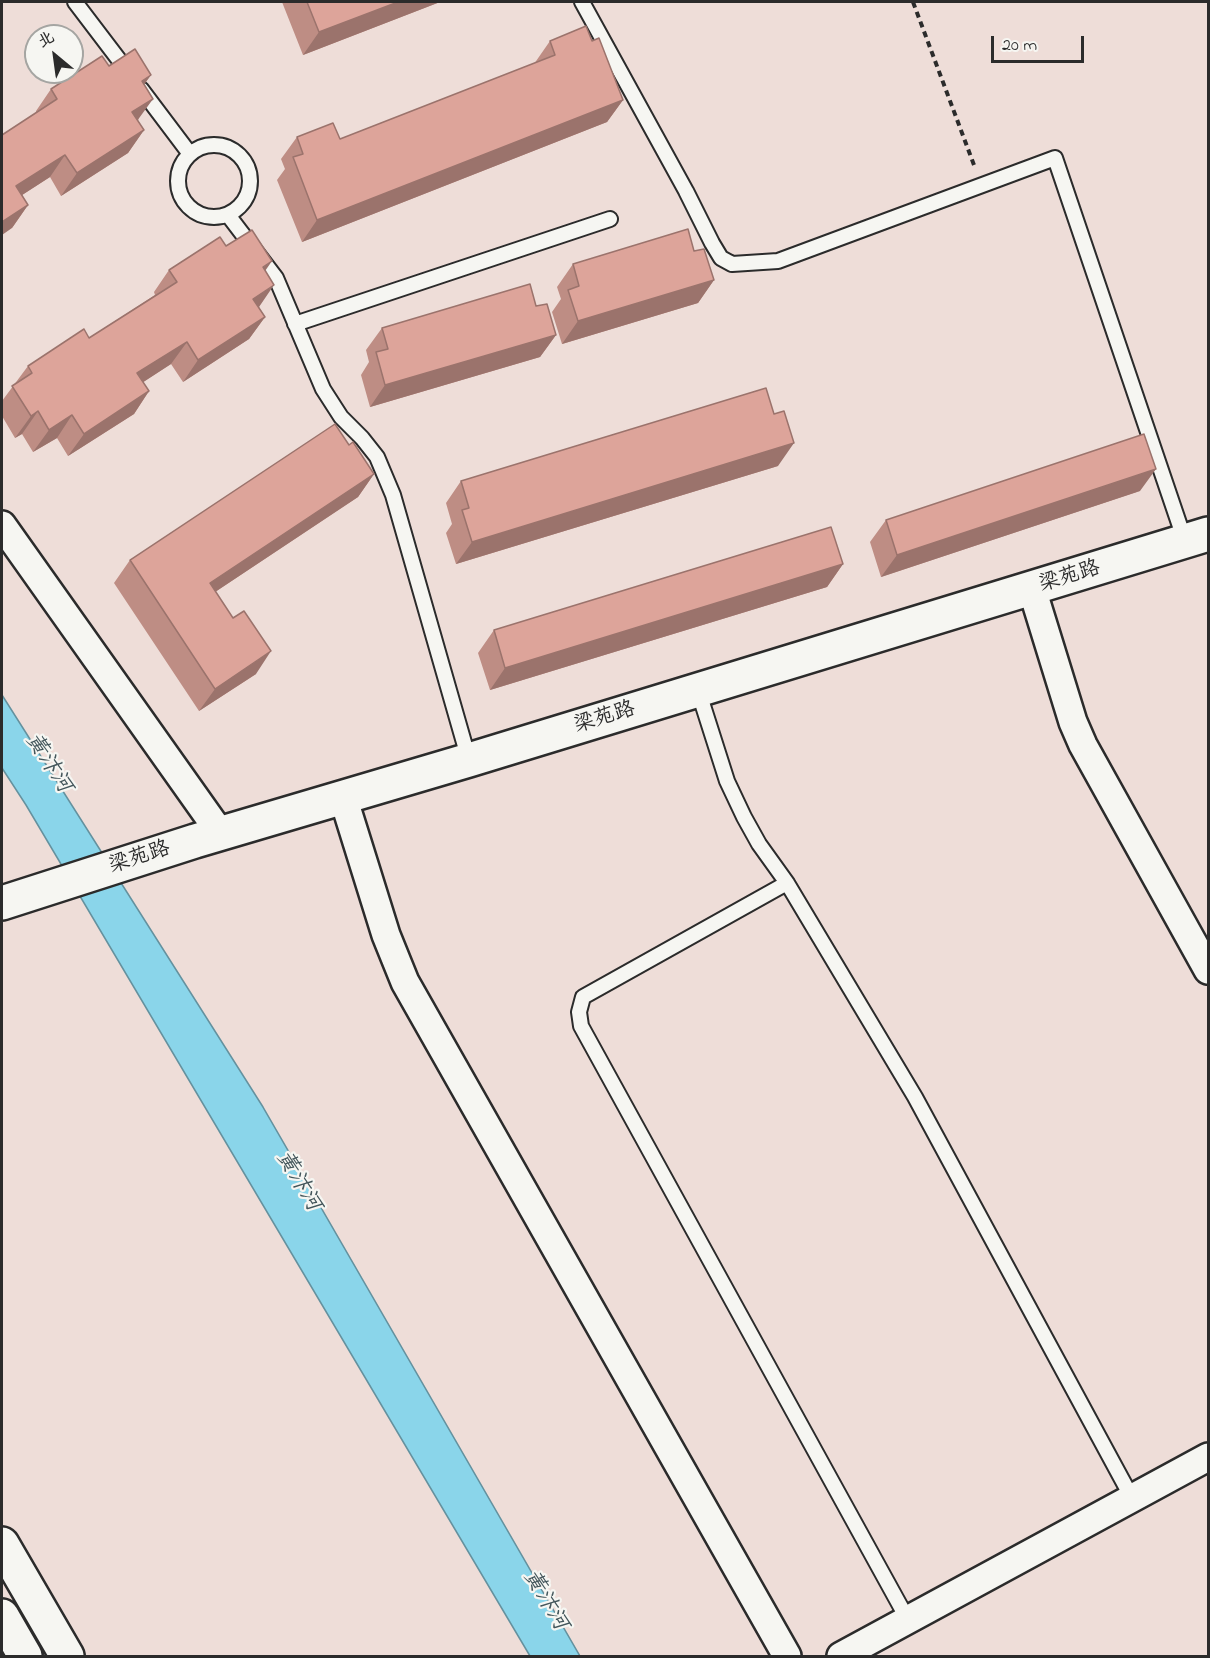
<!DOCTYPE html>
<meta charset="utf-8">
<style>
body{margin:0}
#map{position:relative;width:1210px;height:1658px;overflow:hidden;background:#eeddd8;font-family:"Indie Flower","LXGW WenKai TC",sans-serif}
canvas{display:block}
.frame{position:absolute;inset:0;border:3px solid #2b2b2b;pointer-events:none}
.north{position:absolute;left:24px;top:24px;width:60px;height:60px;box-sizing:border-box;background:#f6f6f2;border:2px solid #a5a5a2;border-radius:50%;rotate:331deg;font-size:16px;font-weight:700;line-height:24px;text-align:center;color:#2b2b2b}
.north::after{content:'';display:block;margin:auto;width:21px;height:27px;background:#2b2b2b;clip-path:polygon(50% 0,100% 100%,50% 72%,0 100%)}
.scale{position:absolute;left:991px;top:36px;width:93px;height:27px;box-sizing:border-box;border:3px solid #2b2b2b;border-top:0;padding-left:8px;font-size:18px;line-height:21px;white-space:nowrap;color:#2b2b2b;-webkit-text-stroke:4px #f6f6f2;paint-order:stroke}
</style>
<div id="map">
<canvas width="1210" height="1658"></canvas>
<div class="frame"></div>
<div class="north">北</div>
<div class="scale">20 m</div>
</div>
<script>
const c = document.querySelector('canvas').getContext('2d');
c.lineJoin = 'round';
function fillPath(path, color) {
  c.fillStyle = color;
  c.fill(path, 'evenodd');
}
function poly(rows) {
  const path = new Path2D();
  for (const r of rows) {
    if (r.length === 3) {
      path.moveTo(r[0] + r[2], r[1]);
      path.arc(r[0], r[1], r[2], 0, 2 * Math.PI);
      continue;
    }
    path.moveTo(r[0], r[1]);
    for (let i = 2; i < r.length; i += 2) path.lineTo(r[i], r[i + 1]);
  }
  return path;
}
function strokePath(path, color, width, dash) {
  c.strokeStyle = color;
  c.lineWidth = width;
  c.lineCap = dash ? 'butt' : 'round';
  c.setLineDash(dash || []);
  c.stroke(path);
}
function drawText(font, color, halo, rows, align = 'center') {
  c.font = font + ' "Indie Flower","LXGW WenKai TC",sans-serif';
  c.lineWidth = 4.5;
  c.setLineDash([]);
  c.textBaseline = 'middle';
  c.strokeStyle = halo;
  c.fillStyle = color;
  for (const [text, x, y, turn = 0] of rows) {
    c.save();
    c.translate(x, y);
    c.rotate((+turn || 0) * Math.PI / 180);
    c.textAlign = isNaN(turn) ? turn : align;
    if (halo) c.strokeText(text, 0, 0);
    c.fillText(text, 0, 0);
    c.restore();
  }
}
const water = poly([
 [2,695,263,1107,580,1656,530,1656,26,805,2,768,2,695]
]);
fillPath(water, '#8ad5ea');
strokePath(water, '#64919e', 1.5);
const lane = poly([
 [75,2,129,73],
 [582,2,686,191,712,243,721,258,732,264,778,261,1055,158,1185,541],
 [141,89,190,154],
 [214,181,36],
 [228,215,276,278,323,389,341,417,362,438,377,457,393,495,469,760],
 [295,324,610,219],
 [698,690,727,781,744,817,759,844,787,883,915,1097,1132,1498],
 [787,883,583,997,579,1012,581,1026,908,1620]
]);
const street = poly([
 [2,525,221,834],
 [1032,589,1073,722,1083,745,1208,970],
 [343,797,386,935,405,982,787,1656],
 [841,1656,1208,1457]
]);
const secondary = poly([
 [2,903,195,841,469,760,1208,534],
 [2,1544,67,1656],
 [2,1616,25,1656]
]);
strokePath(lane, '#2b2b2b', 18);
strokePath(street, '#2b2b2b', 32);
strokePath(secondary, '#2b2b2b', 38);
strokePath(poly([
 [913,2,974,165]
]), '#2b2b2b', 4, [6, 4.5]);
strokePath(lane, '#f6f6f2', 14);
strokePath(street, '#f6f6f2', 27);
strokePath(secondary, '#f6f6f2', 33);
fillPath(poly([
 [282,2,440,2,303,55],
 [550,41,592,41,623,100,607,122,302,242,277,180,285,169,281,159,297,137,340,139,534,64],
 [109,66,151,75,144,84,138,121,144,130,128,153,61,196,50,177,22,195,28,205,12,228,36,113,36,111,51,89],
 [226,246,266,271,259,307,265,317,249,339,183,382,171,364,143,382,149,391,134,414,68,456,57,438,33,452,22,434,15,438,2,416,2,401,28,366,89,338,155,295,154,292,169,270],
 [694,251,714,280,698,303,562,344,552,312,561,299,557,287,573,264],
 [536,306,556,335,540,357,370,407,361,375,369,362,366,350,382,328],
 [349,445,374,474,358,497,215,592,256,674,199,711,114,583,130,560],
 [778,466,456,564,446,533,452,524,446,503,461,481],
 [1140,491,881,577,870,542,886,520],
 [843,564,827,587,490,690,478,653,494,630]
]), '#be8d84');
fillPath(poly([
 [398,2,440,2,303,55,319,32],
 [151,75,135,97,142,81],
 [153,99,137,121,132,112],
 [623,100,607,122,302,242,317,220],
 [144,130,128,153,61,196,77,173],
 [65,155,50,177,2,208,16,186],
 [28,205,12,228,2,235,2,222],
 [272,261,256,284,263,267],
 [714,280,698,303,562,344,578,321],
 [274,285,259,307,253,299],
 [265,317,249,339,183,382,198,360],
 [556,335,540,357,370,407,385,385],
 [187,342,171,364,122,396,137,373],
 [149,391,134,414,68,456,84,434],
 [38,411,22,434,15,438,31,416],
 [72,415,57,438,33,452,49,430],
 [794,443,778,466,456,564,472,542],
 [1156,469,1140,491,881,577,897,555],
 [374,474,358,497,194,606,210,583],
 [843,564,827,587,490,690,505,668],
 [271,651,256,674,199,711,215,689]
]), '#9b736c');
const building = poly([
 [307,2,398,2,319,32,307,2],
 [586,26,592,41,599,38,623,100,317,220,293,157,303,154,297,137,333,123,340,139,555,55,550,41,586,26],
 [135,49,151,75,142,81,153,99,132,112,144,130,77,173,65,155,16,186,28,205,2,222,2,135,57,99,51,89,102,56,109,66,135,49],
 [688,229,694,251,704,249,714,280,578,321,568,290,579,286,573,264,688,229],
 [252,230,272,261,263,267,274,285,253,299,265,317,198,360,187,342,137,373,149,391,84,434,72,415,49,430,38,411,31,416,12,386,32,373,28,366,84,329,89,338,177,282,169,270,220,237,226,246,252,230],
 [530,284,536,306,547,304,556,335,385,385,376,352,388,349,382,328,530,284],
 [766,388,774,414,784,411,794,443,472,542,462,510,469,508,461,481,766,388],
 [335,424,349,445,353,442,374,474,210,583,233,618,244,611,271,651,215,689,130,560,335,424],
 [1144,434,1156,469,897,555,886,520,1144,434],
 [831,527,843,564,505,668,494,630,831,527]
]);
fillPath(building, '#dda49a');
strokePath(building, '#9b736c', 1.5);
drawText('21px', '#2b2b2b', '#f6f6f2', [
 ["梁苑路",1070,578,-17],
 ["梁苑路",605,719,-17],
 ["梁苑路",140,859,-18]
]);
drawText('italic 22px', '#43565b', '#f6f6f2', [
 ["黄汴河",47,764,57],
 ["黄汴河",297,1182,59],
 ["黄汴河",544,1601,59]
]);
</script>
